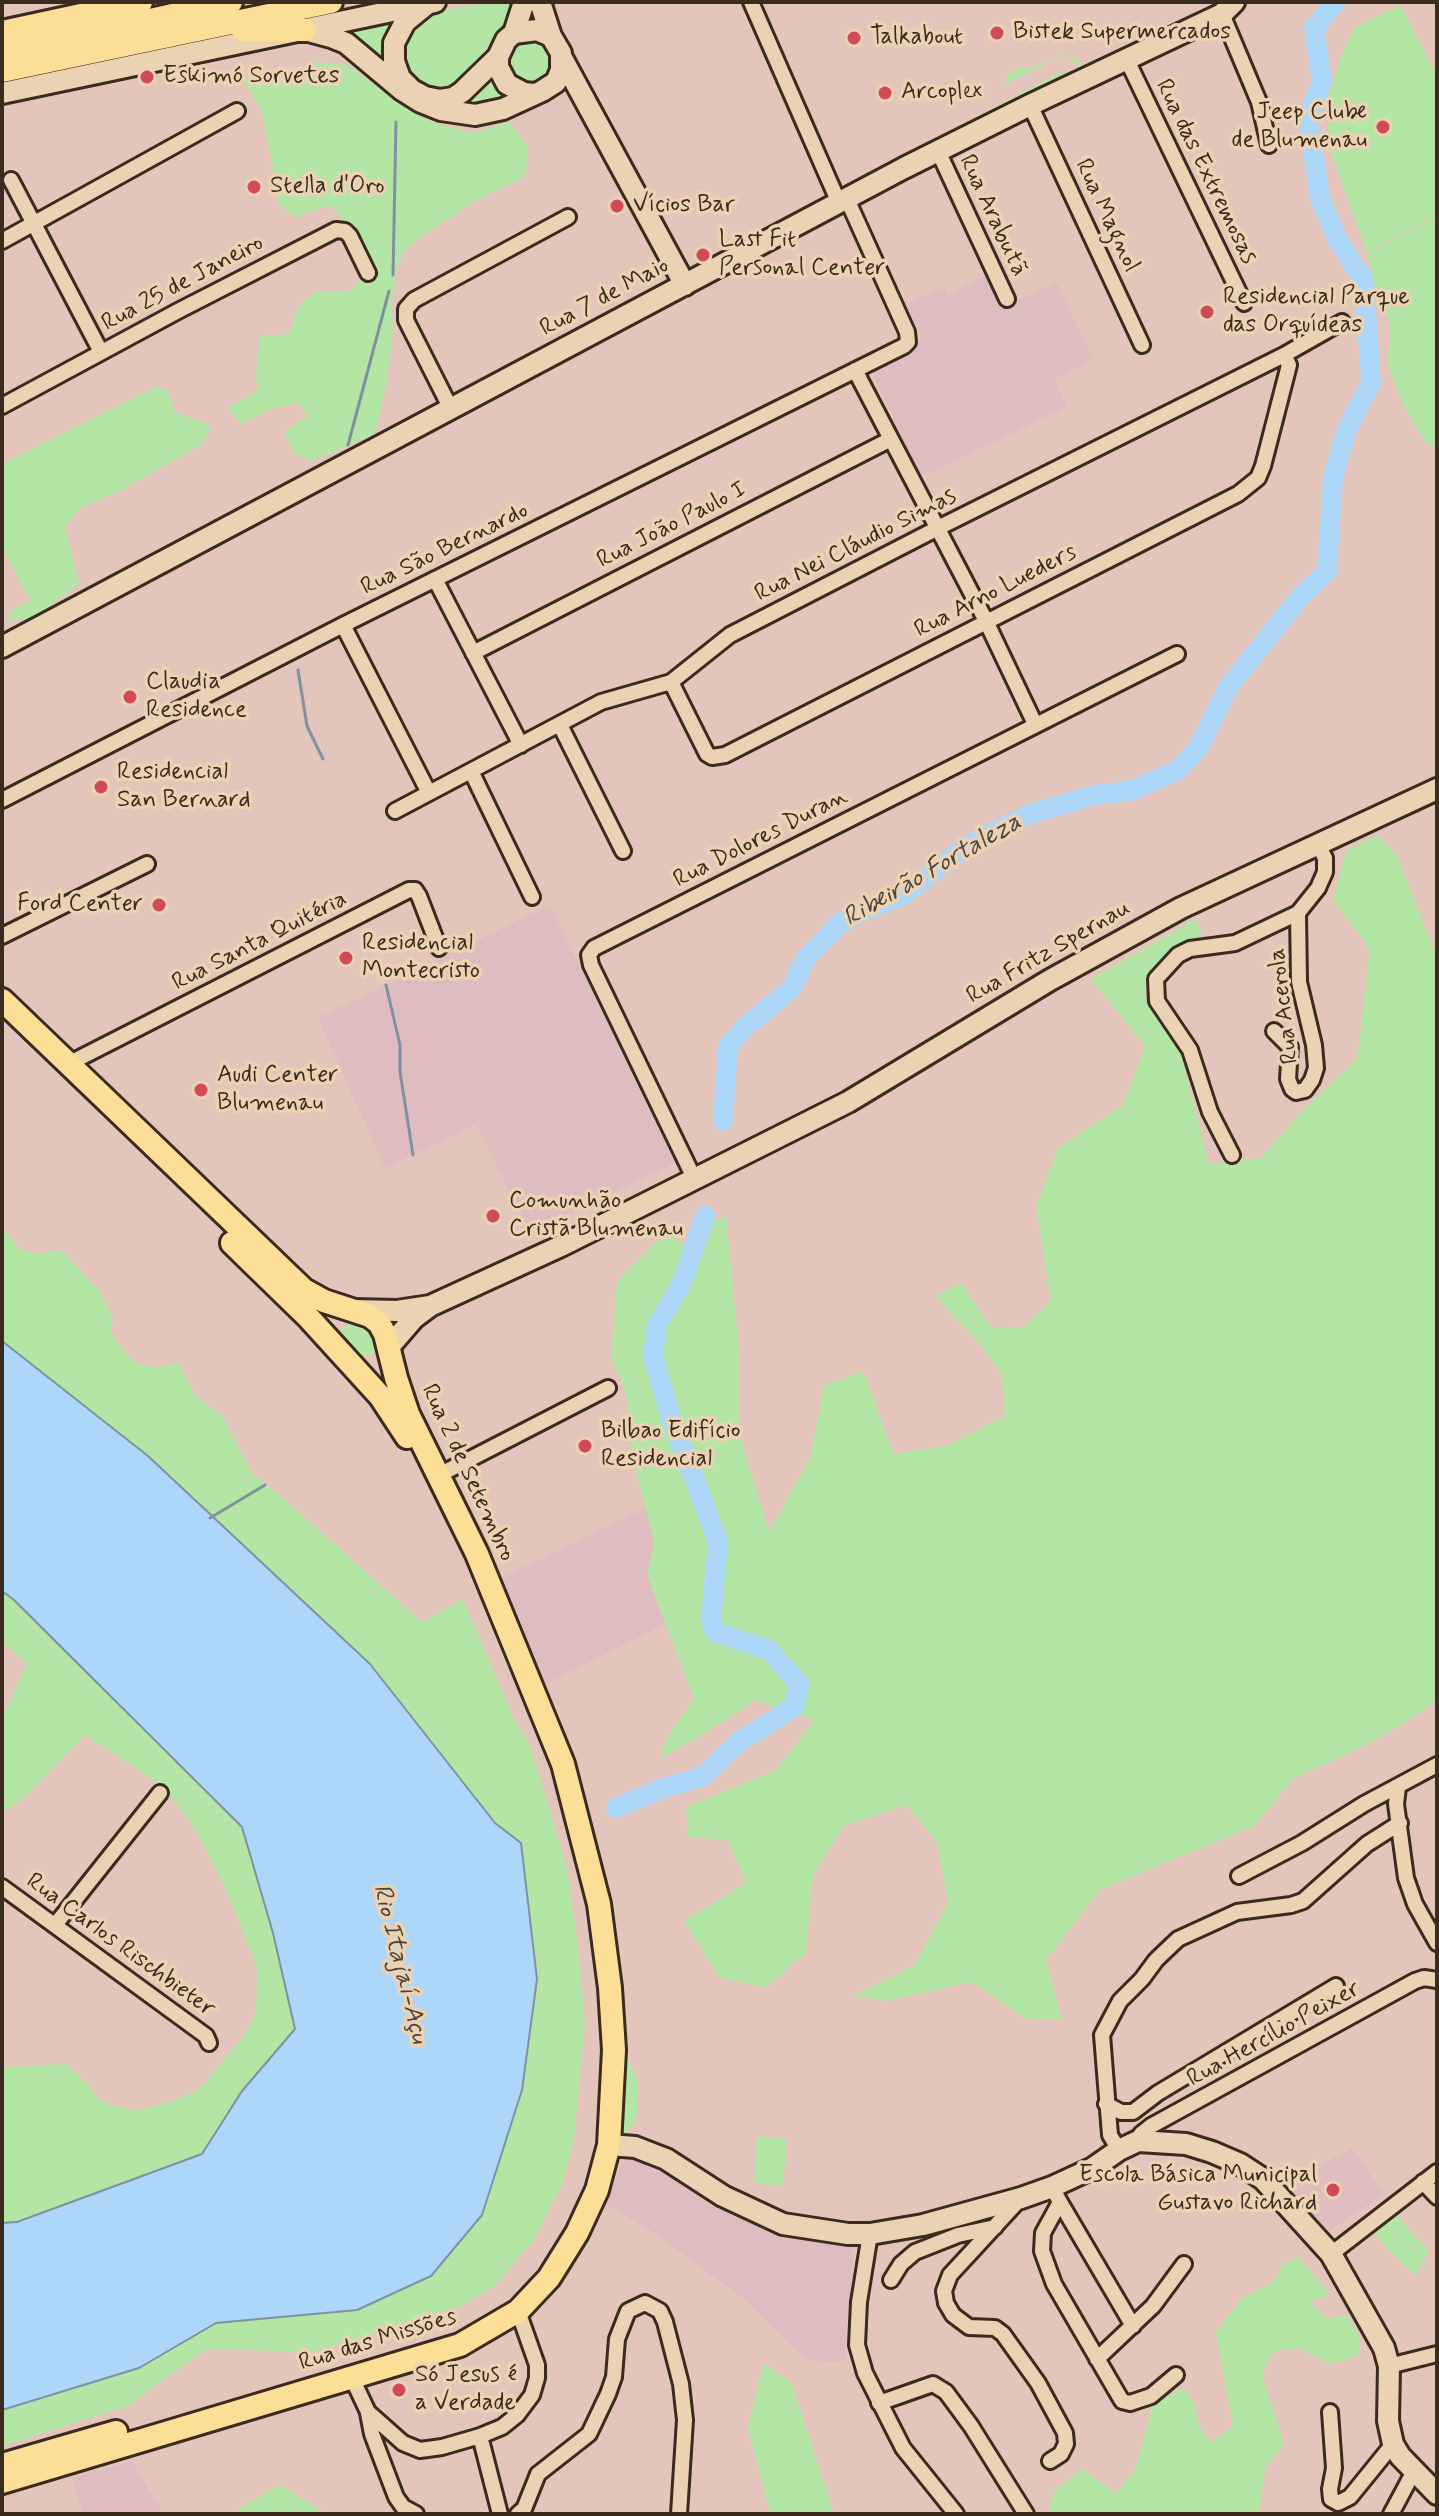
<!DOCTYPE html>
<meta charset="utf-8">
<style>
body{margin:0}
#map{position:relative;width:1439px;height:2516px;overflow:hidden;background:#e3c5bb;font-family:Mynerve,sans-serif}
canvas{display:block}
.frame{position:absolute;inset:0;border:4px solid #3b2a1e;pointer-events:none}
</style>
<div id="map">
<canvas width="1439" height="2516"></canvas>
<div class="frame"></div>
</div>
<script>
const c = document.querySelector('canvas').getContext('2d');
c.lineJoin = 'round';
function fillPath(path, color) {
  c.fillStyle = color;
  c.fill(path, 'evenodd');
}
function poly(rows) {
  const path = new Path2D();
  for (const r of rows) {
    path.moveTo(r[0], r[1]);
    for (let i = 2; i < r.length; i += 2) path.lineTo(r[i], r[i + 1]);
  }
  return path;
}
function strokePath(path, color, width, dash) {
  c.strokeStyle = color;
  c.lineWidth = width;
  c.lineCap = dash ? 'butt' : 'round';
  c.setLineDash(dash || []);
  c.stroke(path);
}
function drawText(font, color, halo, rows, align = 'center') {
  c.font = font + ' Mynerve,sans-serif';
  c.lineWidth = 7;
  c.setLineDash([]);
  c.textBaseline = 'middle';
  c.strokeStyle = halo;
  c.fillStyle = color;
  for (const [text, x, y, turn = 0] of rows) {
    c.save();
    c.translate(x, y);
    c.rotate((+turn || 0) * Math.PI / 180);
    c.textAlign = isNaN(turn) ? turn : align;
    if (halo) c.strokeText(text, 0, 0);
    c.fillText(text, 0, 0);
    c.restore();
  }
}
fillPath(poly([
 [986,275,1002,308,1056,282,1093,360,1054,379,1067,407,920,477,871,369,916,347,920,341,920,333,906,305,944,287,948,294],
 [550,905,675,1163,530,1233,476,1124,385,1168,318,1018],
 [646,1508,654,1542,647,1575,665,1624,542,1686,500,1579],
 [1352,2148,1384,2194,1326,2233,1281,2186],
 [642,2154,731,2212,773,2231,853,2248,845,2359,830,2363,804,2358,743,2298,650,2230,605,2204,622,2163],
 [132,2461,163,2514,83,2514,72,2478]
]), '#debcc0');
fillPath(poly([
 [489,2,513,2,512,12,506,24,456,87,442,95,425,91,410,77,404,57,408,35,419,22,437,12],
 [1400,5,1437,75,1437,214,1367,253,1330,149,1326,106,1339,62,1354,28],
 [398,16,393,72,332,29],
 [521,35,551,44,553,76,531,88,509,78,504,53],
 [1062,55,1075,58,1086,69,1084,70,1069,58,1056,58,1006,84,1005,82,1009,74,1023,66,1026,70],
 [314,62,347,65,428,121,473,133,509,122,528,146,526,176,475,201,420,238,404,252,396,269,392,302,393,333,387,381,375,434,312,461,294,453,284,432,308,416,297,402,271,409,241,424,227,408,257,391,256,370,260,336,289,334,298,307,316,291,347,292,367,274,337,210,326,206,296,217,279,205,263,115,243,79,259,72,291,74],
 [1064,71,1072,76,906,156,905,154],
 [487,74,493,86,509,101,498,107,462,105],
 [1437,216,1437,448,1425,442,1404,406,1388,367,1390,324,1379,301,1367,254],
 [156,387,168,391,175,412,211,425,202,444,122,490,80,508,65,526,79,584,33,619,8,621,10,611,31,601,5,553,2,554,2,464],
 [1377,835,1397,855,1437,958,1437,1700,1406,1722,1356,1750,1294,1778,1254,1826,1100,1890,1046,1960,1062,2020,1026,2019,972,1982,886,2001,853,1996,915,1965,948,1902,937,1843,907,1805,844,1826,813,1876,806,1952,766,1988,720,1978,684,1921,746,1883,728,1840,688,1837,686,1807,776,1770,814,1720,756,1700,697,1738,659,1759,668,1737,694,1698,647,1575,654,1542,634,1463,626,1392,611,1356,617,1281,666,1233,697,1252,708,1222,726,1216,739,1349,739,1433,769,1532,810,1458,824,1386,864,1371,893,1454,948,1445,1005,1416,1002,1374,979,1343,935,1296,961,1283,992,1328,1024,1327,1051,1300,1036,1207,1058,1148,1123,1105,1145,1046,1091,979,1195,919,1203,934,1155,965,1144,992,1178,1042,1209,1164,1261,1158,1305,1108,1357,1059,1370,949,1333,900,1346,851],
 [2,1227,21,1250,40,1254,61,1250,101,1292,113,1321,111,1334,134,1362,155,1368,178,1362,196,1396,222,1415,251,1472,292,1506,422,1622,463,1599,515,1721,531,1747,567,1868,579,1954,585,2023,574,2140,562,2185,532,2242,495,2286,461,2306,312,2352,207,2349,154,2386,131,2405,2,2446,2,2410,139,2368,216,2323,357,2310,521,1843,495,1823,370,1664,148,1456,2,1341],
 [350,1320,369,1324,378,1345,373,1354,365,1356,358,1354,344,1343,342,1331],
 [2,1591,13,1599,242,1827,273,1933,295,2030,242,2091,202,2154,17,2222,2,2223,2,2067,66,2064,85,2081,100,2101,133,2111,169,2102,199,2090,245,2034,256,2013,257,1966,222,1881,194,1827,163,1786,85,1735,25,1797,2,1813,2,1719,27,1663,2,1642],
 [622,2059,629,2060,638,2082,636,2122,624,2134,615,2134],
 [757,2136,787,2139,783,2186,754,2183],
 [1391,2210,1429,2250,1415,2276,1368,2228],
 [1299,2257,1331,2296,1317,2298,1311,2303,1326,2318,1347,2315,1360,2336,1358,2356,1330,2364,1299,2348,1274,2351,1262,2375,1284,2444,1265,2468,1259,2514,1048,2514,1055,2490,1082,2469,1115,2494,1135,2470,1152,2406,1183,2388,1194,2403,1199,2426,1211,2442,1233,2426,1216,2332,1242,2298,1274,2282,1283,2264],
 [764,2363,792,2384,834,2514,770,2514,748,2428],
 [281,2485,326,2514,233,2514,247,2503]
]), '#b3e5a5');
const water = poly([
 [2,1341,148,1456,370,1664,495,1823,521,1843,537,1979,522,2090,482,2215,431,2276,357,2310,216,2323,139,2368,2,2410,2,2223,17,2222,202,2154,242,2091,295,2029,273,1933,242,1827,13,1599,2,1591,2,1341]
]);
fillPath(water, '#add7f8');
strokePath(water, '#7f92a1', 2);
strokePath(poly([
 [393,275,396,122],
 [348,445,389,291],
 [298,670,307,726,323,759],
 [386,985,400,1045,400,1072,413,1155],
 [210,1518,265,1485]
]), '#7f92a1', 3);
strokePath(poly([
 [723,1121,728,1047,745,1027,792,988,806,958,841,922,906,893,967,846,1030,814,1094,795,1130,791,1178,770,1199,747,1229,686,1300,597,1327,571,1333,478,1347,429,1371,382,1364,281,1336,237,1320,198,1308,117,1322,82,1314,28,1336,2],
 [616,1808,658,1790,703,1776,739,1742,794,1707,799,1684,769,1650,715,1632,711,1619,718,1541,671,1418,653,1356,657,1325,682,1283,705,1216]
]), '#add7f8', 20);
const street = poly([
 [751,2,839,203],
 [1222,14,1259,102,1269,145],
 [1127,60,1244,303],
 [1030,105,1142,345],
 [938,151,1007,299],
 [11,180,101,352],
 [2,241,237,111],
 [855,370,986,621,1035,724],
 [2,406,178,311,336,230,345,231,350,236,368,273],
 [451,409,406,320,406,309,414,300,568,217],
 [435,579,521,745],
 [343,625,429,793],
 [473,653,891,439],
 [671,682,707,754,712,757,725,755,1238,494,1258,478,1263,466,1289,365,1284,355],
 [560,725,623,851],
 [471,771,532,897],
 [2,800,343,625,904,346,908,342,907,332,847,199],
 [395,811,601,702,671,682,730,635,938,528,1284,355,1342,322],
 [2,936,147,864],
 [1274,1031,1290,1047,1288,1079,1292,1089,1296,1092,1305,1090,1312,1080,1316,1068,1314,1045,1299,982,1298,913,1318,888,1325,872,1325,858,1318,845],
 [68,1064,409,890,415,890,419,896,439,948],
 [1232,1155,1210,1112,1190,1050,1157,1001,1156,979,1178,955,1190,949,1235,943,1298,913],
 [694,1178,591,965,589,955,594,948,1177,654],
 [439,1475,608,1388],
 [1398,1787,1396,1804,1406,1878,1415,1904,1437,1943],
 [1239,1876,1302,1843,1364,1804,1437,1765],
 [2,1887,206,2036,209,2043],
 [55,1925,160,1793],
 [1106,2104,1121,2112,1133,2112,1158,2093,1336,1986],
 [1138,2141,1141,2134,1151,2126,1415,1981,1424,1978,1437,1980],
 [1119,2150,1110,2135,1102,2035,1120,2001,1142,1979,1156,1960,1178,1939,1237,1912,1291,1905,1303,1901,1367,1844,1400,1823],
 [1423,2182,1437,2197],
 [1052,2187,1060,2202,1043,2233,1042,2251,1054,2284,1122,2401,1130,2403,1151,2396,1176,2375],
 [1021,2198,950,2275,944,2291,946,2303,953,2315,969,2327,995,2328,1003,2334,1038,2383,1065,2433,1066,2444,1061,2454,1050,2461],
 [1060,2202,1133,2326],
 [870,2234,859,2302,857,2345,865,2373,903,2448,956,2514],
 [1331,2254,1437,2172],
 [891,2280,901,2264,915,2252,958,2235,995,2227],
 [1097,2359,1153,2306,1184,2264],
 [1389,2366,1437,2354],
 [352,2378,368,2412,403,2443,420,2450,442,2447,480,2436,502,2427,517,2415,532,2395,537,2378,537,2365,518,2311],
 [879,2403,933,2384,946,2392,971,2426,1026,2514],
 [1330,2412,1334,2468,1330,2489,1331,2499,1338,2503,1350,2497,1393,2444],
 [368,2413,372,2434,396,2497,403,2507,416,2514],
 [480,2436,500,2514],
 [518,2514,524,2509,538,2474,589,2434,608,2394,614,2377,617,2339,628,2311,645,2303,660,2311,665,2322,681,2384,685,2420,679,2514],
 [1391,2514,1414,2471]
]);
const secondary = poly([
 [540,2,551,36],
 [426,5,405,22,394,43,394,61,400,78,412,90,425,97,440,100,453,98,462,92,498,57],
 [305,30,331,37,346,43,402,90,421,102,441,110,475,115,503,109,542,91,556,82,561,70,561,53,551,36,537,30,514,33,506,40,498,57,498,67,507,84,524,93,534,94],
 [514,33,524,2],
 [562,58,685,285],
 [2,93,435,2],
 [2,647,904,168,1030,105,1222,14,1234,2],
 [355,1310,397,1311,430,1306],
 [389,1347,414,1318,430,1306,561,1246,848,1102,1050,980,1181,908,1437,789],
 [609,2145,635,2147,666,2159,723,2196,783,2224,848,2234,870,2234,923,2225,1021,2198,1052,2187,1093,2168,1119,2150,1138,2141,1186,2144,1212,2152,1240,2164,1263,2179,1331,2254,1384,2348,1389,2366,1388,2421,1393,2444,1400,2456,1437,2494]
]);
const primary = poly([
 [243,30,305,30],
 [2,32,141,2],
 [2,53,231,2],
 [2,71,331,2],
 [2,1000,304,1290,324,1301,370,1316,379,1323,385,1334,396,1378,408,1414,477,1554,563,1764,599,1904,610,1988,614,2050,609,2145,597,2190,577,2233,549,2278,518,2311,460,2345,2,2482],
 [232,1243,308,1317,380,1396,407,1437],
 [2,2465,116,2432]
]);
strokePath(street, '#3b2a1e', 20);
strokePath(secondary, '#3b2a1e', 26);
strokePath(primary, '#3b2a1e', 28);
strokePath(street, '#ebd2b3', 14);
strokePath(secondary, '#ebd2b3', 20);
strokePath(primary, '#fdde96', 22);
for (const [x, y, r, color] of [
 [997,33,8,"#d1495b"],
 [854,38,8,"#d1495b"],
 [147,77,8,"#d1495b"],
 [885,93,8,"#d1495b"],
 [1383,127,8,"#d1495b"],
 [254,187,8,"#d1495b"],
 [617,206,8,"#d1495b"],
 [703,255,8,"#d1495b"],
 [1207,312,8,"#d1495b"],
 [130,697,8,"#d1495b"],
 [101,787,8,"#d1495b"],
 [159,905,8,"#d1495b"],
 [346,958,8,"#d1495b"],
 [201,1090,8,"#d1495b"],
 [493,1216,8,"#d1495b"],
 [585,1446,8,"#d1495b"],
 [1333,2190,8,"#d1495b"],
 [399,2390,8,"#d1495b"]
]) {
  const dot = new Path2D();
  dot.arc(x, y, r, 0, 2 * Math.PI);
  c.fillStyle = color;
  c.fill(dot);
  strokePath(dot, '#ebd2b3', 3);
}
drawText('24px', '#3b2a1e', '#ebd2b3', [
 ["Bistek Supermercados",1013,33],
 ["Talkabout",870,38],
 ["Eskimó Sorvetes",163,77],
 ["Arcoplex",901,93],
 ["Jeep Clube",1367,113,"right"],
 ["de Blumenau",1367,141,"right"],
 ["Stella d'Oro",270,187],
 ["Vícios Bar",633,206],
 ["Last Fit",719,241],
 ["Personal Center",719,269],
 ["Residencial Parque",1223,298],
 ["das Orquídeas",1223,326],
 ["Claudia",146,683],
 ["Residence",146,711],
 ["Residencial",117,773],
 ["San Bernard",117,801],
 ["Ford Center",143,905,"right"],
 ["Residencial",362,944],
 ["Montecristo",362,972],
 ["Audi Center",217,1076],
 ["Blumenau",217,1104],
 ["Comunhão",509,1202],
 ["Cristã Blumenau",509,1230],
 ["Bilbao Edifício",601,1432],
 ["Residencial",601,1460],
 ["Escola Básica Municipal",1317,2176,"right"],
 ["Gustavo Richard",1317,2204,"right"],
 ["Só Jesus é",415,2376],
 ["a Verdade",415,2404]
], 'left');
drawText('24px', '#3b2a1e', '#ebd2b3', [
 ["Rua das Extremosas",1205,172,64],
 ["Rua Arabutã",992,216,65],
 ["Rua Magnol",1106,216,65],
 ["Rua 25 de Janeiro",183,284,-28],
 ["Rua 7 de Maio",605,298,-28],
 ["Rua João Paulo I",672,526,-27],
 ["Rua Nei Cláudio Simas",856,546,-27],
 ["Rua São Bernardo",445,550,-26],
 ["Rua Arno Lueders",996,592,-27],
 ["Rua Dolores Duran",761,839,-27],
 ["Rua Santa Quitéria",260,942,-27],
 ["Rua Fritz Spernau",1049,953,-30],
 ["Rua Acerola",1285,1006,-97],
 ["Rua 2 de Setembro",467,1473,65],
 ["Rua Carlos Rischbieter",120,1946,36],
 ["Rua Hercílio Peixer",1274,2035,-29],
 ["Rua das Missões",378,2341,-17]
]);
drawText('italic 26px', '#4c443f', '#ebd2b3', [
 ["Ribeirão Fortaleza",933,871,-30],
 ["Rio Itajaí-Açu",399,1964,76]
]);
</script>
